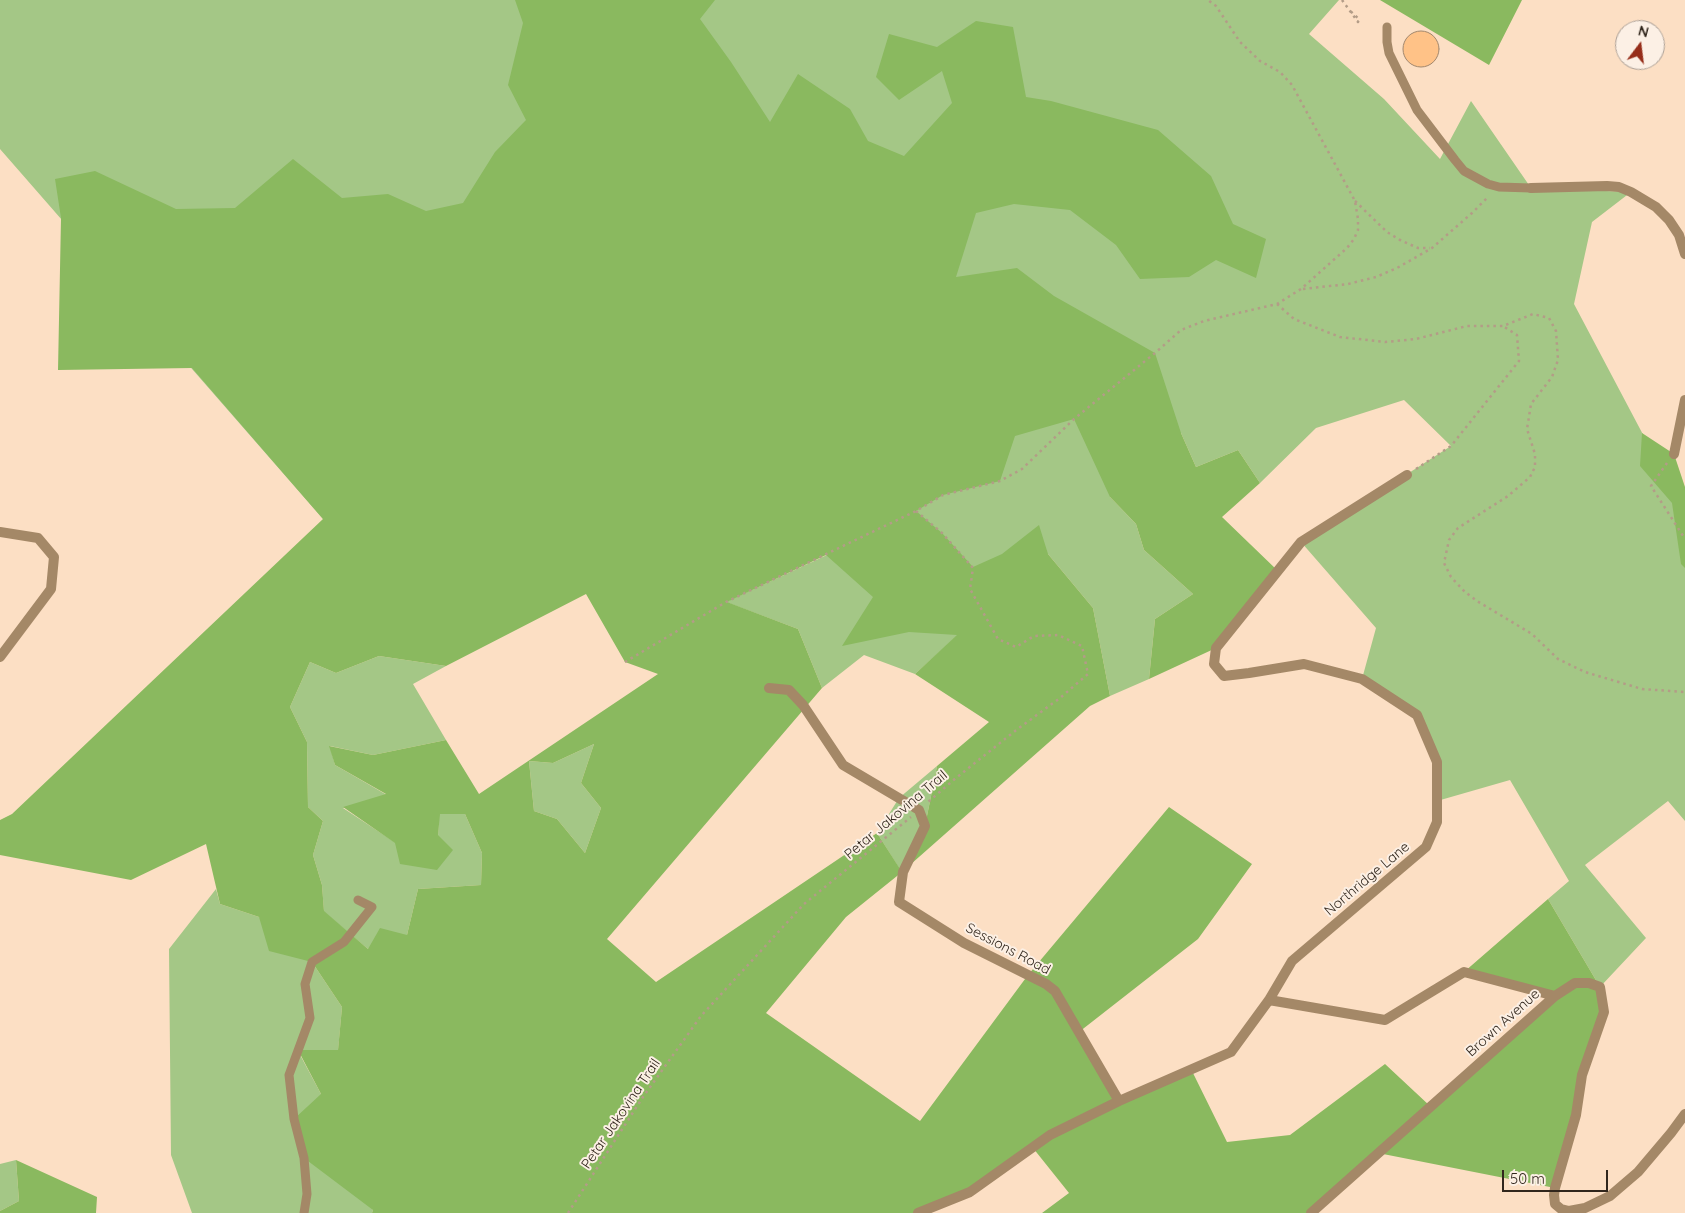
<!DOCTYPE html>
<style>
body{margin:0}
#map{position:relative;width:1685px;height:1213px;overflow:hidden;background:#fcdfc4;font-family:Quicksand,sans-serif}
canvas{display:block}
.north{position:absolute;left:1615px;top:20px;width:50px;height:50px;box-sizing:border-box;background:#fcf0e5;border:1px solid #ab9f95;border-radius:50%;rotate:15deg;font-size:14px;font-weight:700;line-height:20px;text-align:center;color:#31261c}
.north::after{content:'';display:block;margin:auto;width:18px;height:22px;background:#962d19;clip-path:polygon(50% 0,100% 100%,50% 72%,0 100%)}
.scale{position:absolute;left:1502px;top:1170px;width:106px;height:22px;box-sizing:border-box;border:2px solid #31261c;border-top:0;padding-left:6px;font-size:15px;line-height:18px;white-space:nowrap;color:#31261c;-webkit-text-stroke:4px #fcf0e5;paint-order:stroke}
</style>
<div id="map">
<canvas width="1685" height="1213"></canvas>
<div class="north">N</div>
<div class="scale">50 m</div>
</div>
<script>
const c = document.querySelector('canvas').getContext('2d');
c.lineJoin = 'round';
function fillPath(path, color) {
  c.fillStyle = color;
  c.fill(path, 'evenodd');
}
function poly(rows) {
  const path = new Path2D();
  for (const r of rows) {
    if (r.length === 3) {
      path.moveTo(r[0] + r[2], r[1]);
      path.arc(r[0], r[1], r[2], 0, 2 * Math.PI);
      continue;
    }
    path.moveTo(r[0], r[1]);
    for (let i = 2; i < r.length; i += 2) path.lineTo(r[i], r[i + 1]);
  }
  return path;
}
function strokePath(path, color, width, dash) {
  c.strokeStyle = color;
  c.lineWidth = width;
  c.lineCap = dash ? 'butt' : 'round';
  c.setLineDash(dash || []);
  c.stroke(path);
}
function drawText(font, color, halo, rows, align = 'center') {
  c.font = font + ' Quicksand,sans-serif';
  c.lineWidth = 4;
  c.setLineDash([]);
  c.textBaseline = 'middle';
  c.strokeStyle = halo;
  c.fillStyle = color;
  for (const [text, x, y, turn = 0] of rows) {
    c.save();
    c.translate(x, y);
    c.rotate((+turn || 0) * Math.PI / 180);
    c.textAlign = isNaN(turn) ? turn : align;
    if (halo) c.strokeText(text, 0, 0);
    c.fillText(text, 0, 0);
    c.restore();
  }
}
fillPath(poly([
 [0,0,1339,0,1309,34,1384,99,1440,159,1471,101,1531,188,1631,192,1592,222,1574,304,1685,514,1685,821,1668,801,1585,865,1646,938,1600,987,1548,899,1569,881,1510,780,1437,801,1437,762,1417,715,1362,679,1376,628,1301,542,1451,446,1404,400,1316,428,1260,483,1238,450,1196,467,1181,433,1110,497,1136,524,1144,550,1193,594,1155,619,1149,679,1110,696,1093,608,1048,554,915,674,864,655,822,688,798,629,726,602,900,521,323,519,0,149],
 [379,656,446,666,413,684,446,740,373,755,330,746,335,765,387,795,343,808,396,843,438,836,439,814,465,814,482,853,481,885,418,889,407,935,368,949,324,912,322,885,313,855,323,821,308,807,307,742,290,707,310,662,336,673],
 [594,744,581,783,601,808,585,853,557,819,534,811,529,761,553,763],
 [937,766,925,826,901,871,877,833,899,798],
 [216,889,220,904,259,917,312,962,342,1007,338,1051,298,1051,321,1094,373,1210,372,1213,192,1213,171,1155,169,949],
 [16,1160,19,1201,0,1211,0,1164]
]), '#a4c786');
fillPath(poly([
 [515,0,715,0,700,19,731,62,770,122,798,74,850,109,868,141,904,156,952,103,942,71,899,100,876,77,889,34,937,47,976,21,1013,27,1026,97,1051,101,1158,130,1211,176,1233,224,1266,239,1256,278,1216,260,1189,277,1140,279,1116,245,1070,210,1014,204,976,213,956,277,1017,268,1054,296,1155,353,1181,433,1196,467,1238,450,1260,483,1222,517,1278,571,1216,648,1149,679,1155,619,1193,594,1144,550,1136,524,1110,497,1074,419,1015,436,1000,481,943,495,916,511,942,533,973,567,1002,554,1039,525,1048,554,1093,608,1110,696,1090,706,902,872,846,917,766,1013,920,1121,1028,975,1169,807,1252,864,1198,939,1079,1032,1119,1101,1191,1069,1227,1142,1290,1135,1385,1064,1430,1106,1554,996,1464,972,1548,899,1600,987,1604,1012,1555,1188,1378,1153,1311,1213,1042,1213,1069,1193,1033,1148,970,1192,918,1213,372,1213,373,1210,304,1158,294,1119,321,1094,298,1050,338,1050,342,1007,312,962,269,951,259,917,220,904,206,844,131,880,0,855,0,820,12,814,323,519,192,368,58,370,61,218,55,179,95,171,176,209,235,208,293,159,342,198,388,194,426,211,463,203,495,152,526,120,508,85,523,23],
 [826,555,873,597,842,646,909,632,957,635,915,674,989,722,937,766,925,826,902,872,877,833,656,982,607,939,822,688,798,629,727,602],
 [586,594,625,662,658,674,479,794,446,740,373,755,329,746,335,765,386,794,343,807,395,843,400,864,437,870,453,850,438,835,440,814,465,814,482,853,481,885,418,889,407,935,380,928,368,949,324,911,322,885,313,855,323,821,308,807,307,742,290,707,310,662,336,673,379,656,446,666],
 [594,744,581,783,601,808,585,853,557,819,534,811,529,761,553,763],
 [1380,0,1522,0,1489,65],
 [1642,433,1674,454,1685,487,1685,568,1681,564,1672,503,1640,466],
 [16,1160,97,1197,96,1213,0,1213,0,1211,19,1201]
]), '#8ab95f');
const building = poly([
 [1421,49,18]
]);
fillPath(building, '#ffc287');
strokePath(building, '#a1876e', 1);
strokePath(poly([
 [1342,0,1358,22,1359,19,1348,9],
 [1355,201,1387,232,1400,240,1418,248,1430,248],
 [1303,289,1348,284,1376,277,1397,268,1432,248,1472,213,1489,196],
 [1277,304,1294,319,1340,337,1385,342,1416,339,1467,326,1503,326,1533,314,1549,318,1556,331,1558,360,1552,377,1531,404,1527,429,1535,454,1535,467,1530,477,1508,496,1458,528,1449,540,1444,563,1451,577,1465,592,1477,601,1532,634,1558,659,1585,672,1642,689,1685,692],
 [1667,463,1651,486,1685,539],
 [1416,469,1451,446,1519,361,1517,335,1503,326],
 [916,511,942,533,973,568,970,589,998,639,1016,647,1034,636,1058,635,1082,646,1088,674,1060,698,1015,731,956,778,928,802],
 [625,662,726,602,916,511,943,495,1000,481,1022,469,1074,419,1155,353,1181,330,1204,321,1277,304,1301,289,1347,248,1354,239,1358,230,1358,219,1355,201,1292,85,1280,72,1260,61,1240,42,1216,6,1208,0],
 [568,1213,643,1097,701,1016,804,904,911,817]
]), '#b39c87', 2.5, [2.5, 4]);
strokePath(poly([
 [1387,27,1387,42,1389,53,1417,110,1455,160,1464,171,1488,184,1499,187,1531,188],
 [304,1213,307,1194,304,1158,294,1119,289,1075,310,1018,305,984,312,962,344,942,372,907,358,900]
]), '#a48867', 9);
strokePath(poly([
 [1531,188,1607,186,1619,187,1631,192,1656,207,1669,220,1679,235,1685,254],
 [1674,454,1685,400],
 [0,532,38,538,54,557,51,589,0,657],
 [769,688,789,690,803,705,843,765,919,810,925,826,903,872,899,902,964,943,1046,984,1055,991,1119,1101],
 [1269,1000,1385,1020,1464,972,1555,996],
 [918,1213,970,1192,1050,1135,1119,1101,1231,1052,1269,1000,1292,961,1426,847,1437,822,1437,762,1417,715,1362,679,1304,664,1249,673,1224,676,1214,664,1216,648,1301,542,1407,475],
 [1311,1213,1555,996,1575,983,1589,983,1600,987,1604,1012,1582,1075,1576,1115,1555,1188,1554,1195,1555,1204,1561,1209,1569,1211,1585,1208,1610,1196,1638,1172,1671,1133,1685,1114]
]), '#a48867', 10);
drawText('14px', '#31261c', '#fcf0e5', [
 ["Petar Jakovina Trail",896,815,-40],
 ["Northridge Lane",1367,879,-40],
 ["Sessions Road",1008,949,28],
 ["Brown Avenue",1503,1023,-42],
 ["Petar Jakovina Trail",621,1114,-56]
]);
</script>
